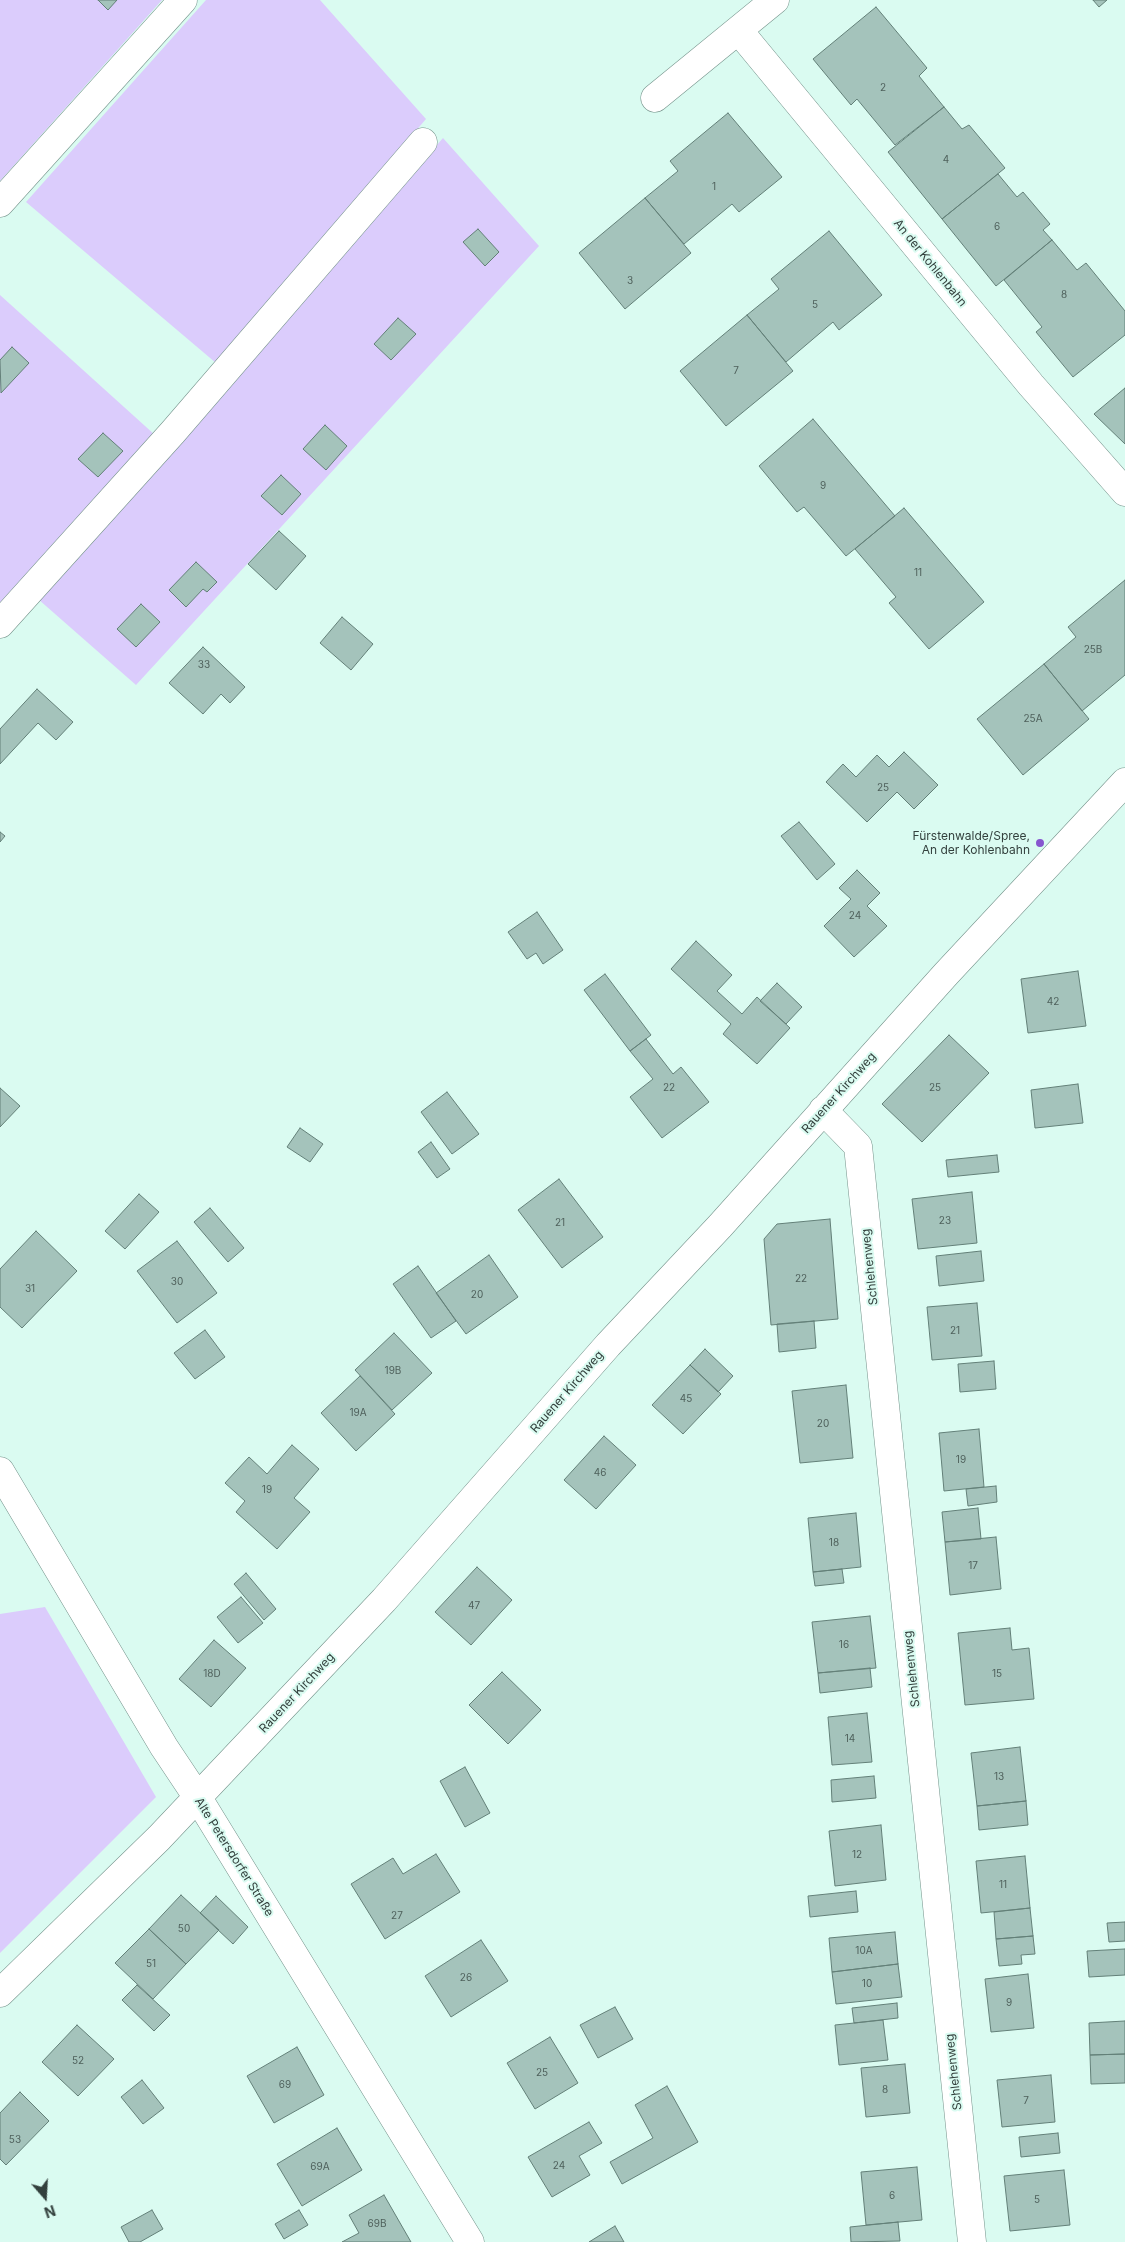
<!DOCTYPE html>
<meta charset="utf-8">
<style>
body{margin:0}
#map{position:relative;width:1125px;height:2242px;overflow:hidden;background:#dafbf1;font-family:Inter,sans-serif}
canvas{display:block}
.north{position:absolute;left:20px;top:2172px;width:50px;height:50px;-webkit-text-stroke:4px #dafbf1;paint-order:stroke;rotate:161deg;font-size:14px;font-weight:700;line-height:20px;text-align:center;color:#33403d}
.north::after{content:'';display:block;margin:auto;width:18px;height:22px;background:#33403d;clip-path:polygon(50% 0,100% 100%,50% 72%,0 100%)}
</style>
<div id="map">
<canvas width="1125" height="2242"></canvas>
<div class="north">N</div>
</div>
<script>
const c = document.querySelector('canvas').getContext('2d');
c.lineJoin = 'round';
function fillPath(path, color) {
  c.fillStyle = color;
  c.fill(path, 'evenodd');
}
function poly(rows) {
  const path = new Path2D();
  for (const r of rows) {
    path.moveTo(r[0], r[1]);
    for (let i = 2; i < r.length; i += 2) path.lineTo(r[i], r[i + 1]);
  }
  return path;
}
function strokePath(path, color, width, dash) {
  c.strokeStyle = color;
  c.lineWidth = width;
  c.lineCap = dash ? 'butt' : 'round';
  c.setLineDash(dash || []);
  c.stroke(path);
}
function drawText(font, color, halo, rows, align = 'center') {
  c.font = font + ' Inter,sans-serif';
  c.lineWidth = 4;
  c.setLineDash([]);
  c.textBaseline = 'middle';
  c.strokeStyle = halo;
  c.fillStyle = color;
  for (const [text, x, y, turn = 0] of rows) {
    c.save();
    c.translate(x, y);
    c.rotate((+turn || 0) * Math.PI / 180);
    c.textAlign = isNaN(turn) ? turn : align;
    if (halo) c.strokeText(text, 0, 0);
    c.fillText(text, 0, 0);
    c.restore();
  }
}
fillPath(poly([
 [0,0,162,0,0,181],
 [206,0,320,0,426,119,216,363,26,202],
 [443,138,539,246,136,685,38,599],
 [0,295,155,435,0,610],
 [45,1607,156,1797,0,1953,0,1614]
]), '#dbccfc');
const building = poly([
 [98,0,117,0,108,10,98,0],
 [1093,0,1107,0,1099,7,1093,0],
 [876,7,927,68,919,76,944,107,895,145,857,99,851,105,813,59,876,7],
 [944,107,962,129,969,125,1005,168,942,219,888,152,944,107],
 [728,113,782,177,739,212,732,204,684,244,645,198,678,171,670,161,728,113],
 [998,174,1017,197,1023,192,1050,224,1043,230,1052,240,996,286,942,219,998,174],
 [645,198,691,253,625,309,579,253,645,198],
 [478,229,499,252,485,266,463,242,478,229],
 [829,231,882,295,839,330,833,322,786,362,747,315,779,289,771,279,829,231],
 [1052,240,1077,270,1086,263,1125,311,1125,335,1073,377,1036,332,1042,327,1004,280,1052,240],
 [747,315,793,371,726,426,680,371,747,315],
 [398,318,416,334,391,360,374,344,398,318],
 [12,347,29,363,1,393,0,360,12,347],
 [1125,388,1125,444,1094,414,1125,388],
 [813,419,895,516,846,556,804,507,797,512,759,466,813,419],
 [325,425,347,446,326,470,303,449,325,425],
 [103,433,123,451,98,477,78,459,103,433],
 [281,475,301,494,282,515,261,496,281,475],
 [904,508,984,602,929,649,889,603,896,597,855,549,904,508],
 [279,531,306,556,276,590,248,564,279,531],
 [196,562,217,582,207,592,203,589,186,607,169,590,196,562],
 [1125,580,1125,675,1082,711,1044,664,1076,637,1068,627,1125,580],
 [141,604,160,622,136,647,117,629,141,604],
 [342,617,373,644,351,670,320,643,342,617],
 [203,647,245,687,230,703,221,694,203,714,169,683,203,647],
 [1044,664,1089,719,1023,775,977,719,1044,664],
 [37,689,73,722,56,740,38,723,0,764,0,729,37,689],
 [904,752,938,785,914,809,897,792,867,822,826,782,843,764,856,777,877,755,889,767,904,752],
 [799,822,835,864,817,880,781,836,799,822],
 [0,832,5,836,0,842,0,832],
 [857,870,880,893,867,906,887,926,854,957,824,926,851,899,839,888,857,870],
 [537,912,563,950,543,964,536,953,527,959,508,932,537,912],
 [696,941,732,975,717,991,742,1014,757,997,790,1028,757,1064,723,1034,731,1024,671,969,696,941],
 [1078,971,1086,1026,1028,1033,1021,979,1078,971],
 [605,974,651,1035,630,1051,584,990,605,974],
 [777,983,802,1007,786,1024,760,1001,777,983],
 [949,1035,989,1073,922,1142,882,1104,949,1035],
 [646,1039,673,1074,681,1067,709,1102,662,1138,630,1097,653,1079,630,1051,646,1039],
 [1078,1084,1083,1123,1035,1128,1031,1090,1078,1084],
 [0,1088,20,1106,0,1127,0,1088],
 [447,1092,479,1134,452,1154,421,1112,447,1092],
 [300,1128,323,1144,310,1162,287,1147,300,1128],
 [431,1142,450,1169,437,1178,418,1152,431,1142],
 [997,1155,999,1172,948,1177,946,1160,997,1155],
 [559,1179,603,1237,562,1268,518,1210,559,1179],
 [972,1192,977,1243,918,1249,912,1199,972,1192],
 [139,1194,159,1212,125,1249,105,1231,139,1194],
 [210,1208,244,1248,228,1262,194,1222,210,1208],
 [830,1219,838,1319,771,1325,764,1239,777,1224,830,1219],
 [36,1231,77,1271,22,1328,0,1307,0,1269,36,1231],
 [177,1241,217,1293,177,1323,137,1271,177,1241],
 [981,1251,984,1281,939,1286,936,1256,981,1251],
 [489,1255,518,1297,466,1334,436,1293,489,1255],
 [418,1266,456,1321,431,1338,393,1284,418,1266],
 [977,1303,982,1356,932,1360,927,1307,977,1303],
 [814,1321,816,1348,779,1352,777,1324,814,1321],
 [205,1330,225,1357,195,1379,174,1353,205,1330],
 [394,1333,432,1373,392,1410,355,1370,394,1333],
 [705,1349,733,1376,718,1392,690,1365,705,1349],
 [994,1361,996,1389,960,1392,958,1364,994,1361],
 [690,1365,721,1394,683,1434,652,1405,690,1365],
 [360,1376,395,1414,356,1451,321,1413,360,1376],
 [846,1385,853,1458,800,1463,792,1391,846,1385],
 [979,1429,984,1487,944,1491,939,1433,979,1429],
 [604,1436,636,1465,596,1509,564,1480,604,1436],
 [292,1445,319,1469,294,1498,310,1512,277,1549,236,1512,245,1501,225,1483,249,1457,267,1474,292,1445],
 [996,1486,997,1502,968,1506,966,1489,996,1486],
 [978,1508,981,1539,945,1542,942,1512,978,1508],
 [856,1513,861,1567,813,1572,808,1518,856,1513],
 [996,1537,1001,1589,950,1595,945,1542,996,1537],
 [477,1567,512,1600,471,1645,435,1612,477,1567],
 [842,1569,844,1583,815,1586,813,1572,842,1569],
 [246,1573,276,1609,264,1620,234,1584,246,1573],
 [241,1597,263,1623,238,1643,217,1617,241,1597],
 [870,1616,876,1668,818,1673,812,1622,870,1616],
 [1010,1628,1012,1650,1029,1648,1034,1699,965,1705,958,1633,1010,1628],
 [214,1640,246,1668,211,1707,179,1679,214,1640],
 [870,1668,872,1687,820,1693,818,1673,870,1668],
 [502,1672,541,1710,508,1744,469,1705,502,1672],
 [867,1713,872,1762,832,1765,828,1717,867,1713],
 [1020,1747,1026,1801,977,1806,971,1753,1020,1747],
 [465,1767,490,1813,465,1827,440,1781,465,1767],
 [874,1776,876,1798,832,1802,831,1780,874,1776],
 [1026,1801,1028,1825,979,1830,977,1806,1026,1801],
 [881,1825,886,1880,835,1886,829,1831,881,1825],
 [436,1854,460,1892,385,1939,351,1884,393,1858,403,1874,436,1854],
 [1025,1856,1030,1908,981,1913,976,1861,1025,1856],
 [856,1891,858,1912,810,1917,808,1896,856,1891],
 [181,1895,219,1930,186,1964,149,1929,181,1895],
 [216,1896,248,1927,233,1944,200,1913,216,1896],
 [1030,1908,1033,1936,996,1939,994,1912,1030,1908],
 [1125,1922,1125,1941,1109,1942,1107,1923,1125,1922],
 [149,1929,186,1964,153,1999,115,1963,149,1929],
 [895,1932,898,1964,832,1972,829,1938,895,1932],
 [1033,1936,1035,1954,1021,1955,1022,1964,999,1966,996,1939,1033,1936],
 [481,1940,508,1981,451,2017,425,1976,481,1940],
 [1125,1949,1125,1975,1089,1977,1087,1951,1125,1949],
 [898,1964,902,1997,836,2004,832,1972,898,1964],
 [1028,1974,1034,2028,991,2032,985,1979,1028,1974],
 [137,1985,170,2015,154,2031,122,2000,137,1985],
 [897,2003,898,2018,854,2023,852,2008,897,2003],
 [615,2007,633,2039,598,2058,580,2025,615,2007],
 [883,2020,888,2060,839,2065,835,2025,883,2020],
 [1125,2021,1125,2054,1090,2055,1089,2023,1125,2021],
 [77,2025,114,2059,78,2096,42,2062,77,2025],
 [550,2037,578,2083,535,2109,507,2063,550,2037],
 [297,2047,324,2095,274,2123,247,2076,297,2047],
 [1125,2054,1125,2083,1091,2084,1090,2055,1125,2054],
 [905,2064,910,2113,866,2117,861,2068,905,2064],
 [1051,2075,1055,2122,1002,2127,997,2080,1051,2075],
 [142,2080,164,2108,143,2124,121,2097,142,2080],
 [667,2086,698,2142,622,2184,610,2162,653,2138,635,2105,667,2086],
 [20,2092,49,2121,6,2165,0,2159,0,2113,20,2092],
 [589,2122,602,2143,579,2156,590,2175,552,2197,528,2157,589,2122],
 [337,2128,362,2170,302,2206,277,2164,337,2128],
 [1058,2133,1060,2153,1021,2157,1019,2137,1058,2133],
 [917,2167,922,2220,866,2225,861,2172,917,2167],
 [1064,2170,1070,2225,1010,2231,1004,2176,1064,2170],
 [384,2195,411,2242,342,2242,359,2233,349,2215,384,2195],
 [152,2210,163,2229,140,2242,129,2242,121,2227,152,2210],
 [299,2210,308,2225,284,2239,275,2224,299,2210],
 [898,2222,900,2241,851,2242,850,2227,898,2222],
 [615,2226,624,2242,589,2242,615,2226]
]);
fillPath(building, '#a4c3bb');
strokePath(building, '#638078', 1);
const minor = poly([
 [739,31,1031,385,1125,492],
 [655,98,775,0],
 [0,203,183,0],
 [0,624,173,432,423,142],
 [823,1110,858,1146,972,2242],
 [0,1471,164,1747,198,1798,470,2242],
 [0,1993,159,1838,384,1600,608,1345,720,1226,946,974,1125,782]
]);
strokePath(minor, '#74928a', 29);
strokePath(minor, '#fff', 28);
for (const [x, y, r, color] of [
 [1040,843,5,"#8756cf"]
]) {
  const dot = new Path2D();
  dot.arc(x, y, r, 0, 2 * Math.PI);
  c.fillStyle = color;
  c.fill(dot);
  strokePath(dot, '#dafbf1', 2);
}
drawText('10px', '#4f615c', null, [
 ["2",883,88],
 ["4",946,160],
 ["1",714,187],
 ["6",997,227],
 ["3",630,281],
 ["8",1064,295],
 ["5",815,305],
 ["7",736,371],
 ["9",823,486],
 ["11",918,573],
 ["25B",1093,650],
 ["33",204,665],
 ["25A",1033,719],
 ["25",883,788],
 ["24",855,916],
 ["42",1053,1002],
 ["22",669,1088],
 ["25",935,1088],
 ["23",945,1221],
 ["21",560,1223],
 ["22",801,1279],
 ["30",177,1282],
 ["31",30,1289],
 ["20",477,1295],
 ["21",955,1331],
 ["19B",393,1371],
 ["45",686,1399],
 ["19A",358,1413],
 ["20",823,1424],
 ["19",961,1460],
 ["46",600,1473],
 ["19",267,1490],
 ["18",834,1543],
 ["17",973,1566],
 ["47",474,1606],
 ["16",844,1645],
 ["18D",212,1674],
 ["15",997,1674],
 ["14",850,1739],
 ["13",999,1777],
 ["12",857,1855],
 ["11",1003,1885],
 ["27",397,1916],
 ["50",184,1929],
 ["10A",864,1951],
 ["51",151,1964],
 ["26",466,1978],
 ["10",867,1984],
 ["9",1009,2003],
 ["52",78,2061],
 ["25",542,2073],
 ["69",285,2085],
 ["8",885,2090],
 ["7",1026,2101],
 ["53",15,2140],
 ["24",559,2166],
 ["69A",320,2167],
 ["6",892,2196],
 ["5",1037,2200],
 ["69B",377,2224]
]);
drawText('12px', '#33403d', '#dafbf1', [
 ["An der Kohlenbahn",930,263,51],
 ["Rauener Kirchweg",839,1093,-48],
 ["Schlehenweg",870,1267,-96],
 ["Rauener Kirchweg",567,1392,-49],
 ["Schlehenweg",912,1669,-96],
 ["Rauener Kirchweg",297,1693,-47],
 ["Alte Petersdorfer Straße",234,1857,58],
 ["Schlehenweg",954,2072,-96]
]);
drawText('12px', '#33403d', '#dafbf1', [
 ["Fürstenwalde/Spree,",1030,836],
 ["An der Kohlenbahn",1030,850]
], 'right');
</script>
